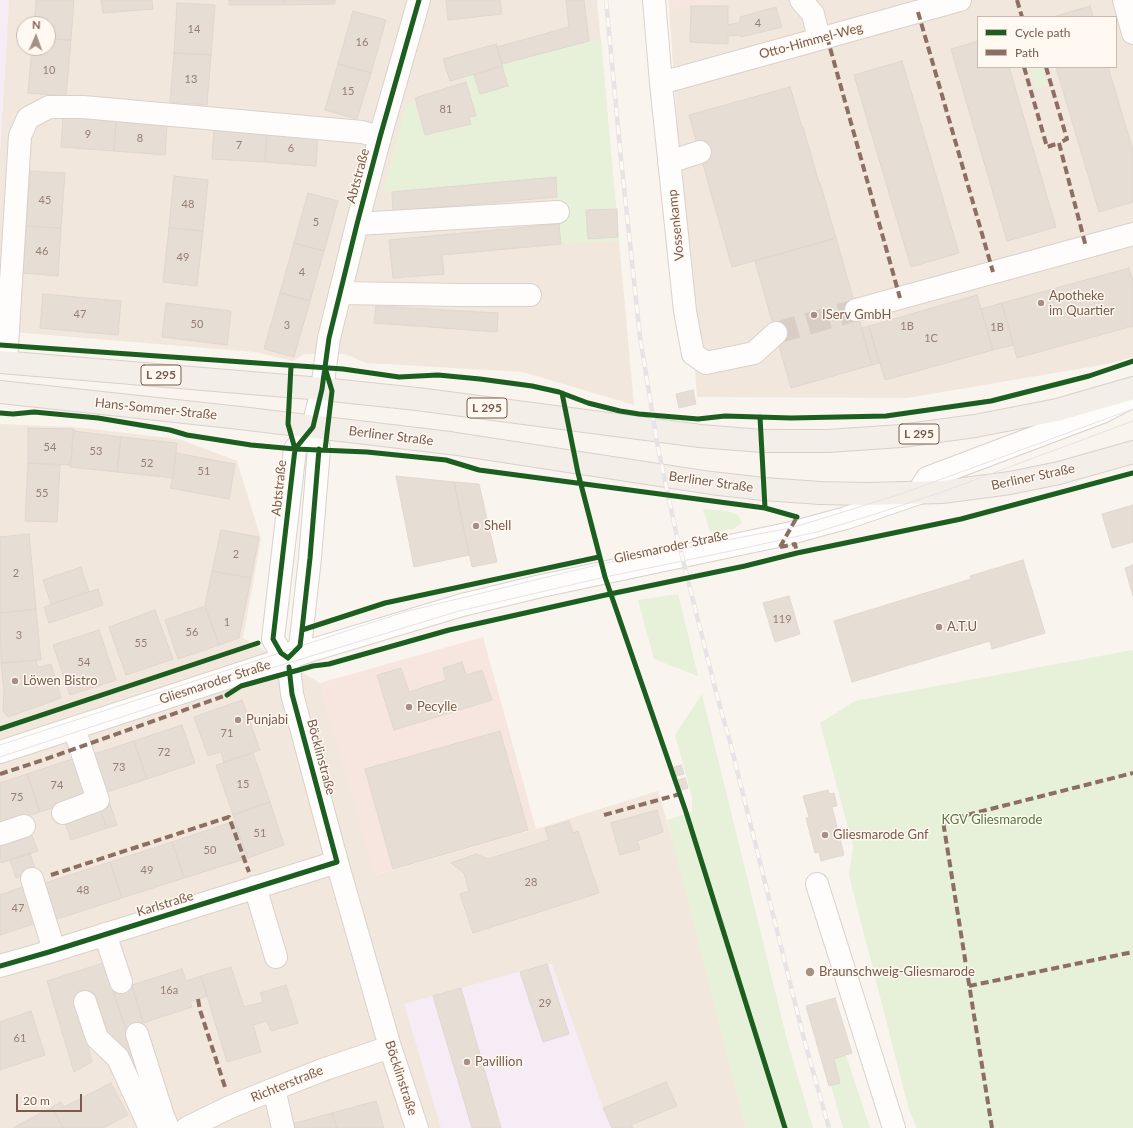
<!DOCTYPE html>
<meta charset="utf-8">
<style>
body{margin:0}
#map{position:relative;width:1133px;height:1128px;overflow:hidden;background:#f9f4ee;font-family:Lato,sans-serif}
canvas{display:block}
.legend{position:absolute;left:977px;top:16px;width:140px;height:52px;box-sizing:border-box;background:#fff9f1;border:1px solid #cab9af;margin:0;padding:5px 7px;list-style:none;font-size:12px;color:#7a5a4c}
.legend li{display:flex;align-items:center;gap:8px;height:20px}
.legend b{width:20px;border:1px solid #cab9af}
.north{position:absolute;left:16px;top:16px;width:40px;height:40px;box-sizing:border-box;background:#fff9f1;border:1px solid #cab9af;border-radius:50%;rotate:2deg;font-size:11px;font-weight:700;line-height:16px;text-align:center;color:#7a5a4c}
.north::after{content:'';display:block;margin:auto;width:14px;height:18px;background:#a69085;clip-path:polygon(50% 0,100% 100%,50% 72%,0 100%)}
.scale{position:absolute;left:16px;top:1094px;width:66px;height:18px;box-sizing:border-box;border:2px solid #7a5a4c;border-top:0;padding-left:5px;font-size:12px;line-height:14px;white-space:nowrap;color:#7a5a4c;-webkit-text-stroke:3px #fff9f1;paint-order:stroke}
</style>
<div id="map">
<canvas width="1133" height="1128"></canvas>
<ul class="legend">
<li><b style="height:5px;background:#1b5e20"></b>Cycle path</li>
<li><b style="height:5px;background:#8d6e63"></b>Path</li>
</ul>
<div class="north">N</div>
<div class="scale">20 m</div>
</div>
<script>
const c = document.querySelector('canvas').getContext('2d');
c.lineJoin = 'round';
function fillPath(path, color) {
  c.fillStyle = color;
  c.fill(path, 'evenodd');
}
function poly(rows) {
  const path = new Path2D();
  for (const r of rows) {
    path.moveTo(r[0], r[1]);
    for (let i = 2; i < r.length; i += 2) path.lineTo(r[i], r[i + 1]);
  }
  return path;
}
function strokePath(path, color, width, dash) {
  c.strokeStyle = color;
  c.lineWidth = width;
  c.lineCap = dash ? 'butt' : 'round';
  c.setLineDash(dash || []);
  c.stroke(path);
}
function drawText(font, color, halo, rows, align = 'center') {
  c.font = font + ' Lato,sans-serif';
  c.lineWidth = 3;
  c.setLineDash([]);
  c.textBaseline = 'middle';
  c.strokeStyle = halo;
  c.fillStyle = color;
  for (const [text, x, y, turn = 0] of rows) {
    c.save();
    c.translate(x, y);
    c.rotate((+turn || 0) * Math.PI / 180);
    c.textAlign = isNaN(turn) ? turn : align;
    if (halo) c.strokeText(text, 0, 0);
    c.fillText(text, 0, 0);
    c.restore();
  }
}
fillPath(poly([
 [9,0,597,0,634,405,523,372,366,363,345,354,304,354,293,361,255,352,0,331,0,150],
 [24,24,48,24,48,48,24,48],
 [717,0,1133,0,1133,357,1113,363,907,398,697,397,669,9],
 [978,17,1116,17,1116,67,978,67],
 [0,424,73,427,179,439,237,461,261,539,243,638,320,683,375,875,536,829,658,791,675,849,746,1128,0,1128]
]), '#f2e7dc');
fillPath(poly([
 [668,0,717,0,669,9],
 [483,637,536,829,374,875,320,683]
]), '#f6e6df');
fillPath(poly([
 [0,0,9,0,0,150],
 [547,964,552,964,603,1108,612,1128,441,1128,404,1004]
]), '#f5ecf5');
fillPath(poly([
 [601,40,619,241,561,244,555,177,383,192,406,104,416,102,425,135,471,124,469,117,476,116,465,77,474,75,480,94,508,86,502,64,589,41],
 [1030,67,1042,67,1047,86,1036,89],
 [703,509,727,511,738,515,742,523,733,529,710,532],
 [678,594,698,676,654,659,638,600],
 [1133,650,1133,1128,917,1128,909,1110,849,875,853,846,820,723,855,701],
 [702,694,787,1040,813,1128,746,1128,667,820,692,812,692,797,675,735],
 [846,1055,870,1128,843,1128,824,1061]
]), '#e7f0d9');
const building = poly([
 [36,0,74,0,71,40,48,39,48,24,34,24,36,0],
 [101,0,152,0,153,9,103,13,101,0],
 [229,0,284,0,284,5,229,5,229,0],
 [284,0,335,0,335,4,284,5,284,0],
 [446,0,500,0,502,14,448,20,446,0],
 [566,0,584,0,589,41,502,64,497,47,569,27,566,0],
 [177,3,215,5,211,55,174,53,177,3],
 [691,6,728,6,728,25,740,22,740,17,776,7,782,27,741,37,740,35,728,36,728,44,690,42,691,6],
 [1090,6,1093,17,1053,17,1090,6],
 [353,11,386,20,371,73,338,64,353,11],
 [48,39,71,40,66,96,28,93,32,48,48,48,48,39],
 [978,41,978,67,1009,67,1056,227,1007,241,951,49,978,41],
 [496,44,502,66,450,81,443,59,496,44],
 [174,53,211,55,207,105,170,102,174,53],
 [902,61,959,253,911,267,854,75,902,61],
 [338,64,371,73,357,119,325,110,338,64],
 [502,66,508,86,480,94,474,75,502,66],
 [1056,67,1108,67,1133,150,1133,202,1099,212,1056,67],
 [466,82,476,116,469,117,471,124,425,135,415,98,466,82],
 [790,87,802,127,803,127,819,183,820,183,836,238,732,267,689,115,790,87],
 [63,117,116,121,114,151,61,147,63,117],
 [116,121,167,125,165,155,114,151,116,121],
 [214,127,267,131,265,162,212,159,214,127],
 [267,131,318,134,316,166,265,162,267,131],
 [30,171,65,173,61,228,26,226,30,171],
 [174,176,208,180,203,231,169,228,174,176],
 [556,177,557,197,393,211,392,192,556,177],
 [308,193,338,201,324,251,294,243,308,193],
 [617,209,618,237,588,239,586,210,617,209],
 [559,224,561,244,442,255,444,274,393,278,389,240,559,224],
 [26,226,61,228,58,276,23,273,26,226],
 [169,228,203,231,197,286,163,282,169,228],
 [836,238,872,365,791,388,755,261,836,238],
 [294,243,324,251,310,301,280,293,294,243],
 [1129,268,1133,282,1133,326,1017,358,1002,303,1129,268],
 [280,293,310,301,294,357,264,349,280,293],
 [43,294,121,301,118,335,40,328,43,294],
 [977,295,993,350,885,380,869,326,977,295],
 [166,303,231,311,227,345,162,337,166,303],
 [1002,303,1013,345,993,350,981,309,1002,303],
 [376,306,498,313,497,332,374,323,376,306],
 [869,326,879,363,872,365,861,328,869,326],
 [693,390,696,404,679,408,676,394,693,390],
 [28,428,74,429,70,465,28,463,28,428],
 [74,431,121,437,117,472,70,467,74,431],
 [121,437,177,443,173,478,117,472,121,437],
 [176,453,235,464,229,499,170,488,173,478,176,453],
 [28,463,60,465,57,522,25,521,28,463],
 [396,476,454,482,469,555,414,567,396,476],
 [454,482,479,484,497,562,472,567,454,482],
 [1133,505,1133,542,1112,548,1102,514,1133,505],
 [221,530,259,537,251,578,212,571,221,530],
 [29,534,36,609,0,613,0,537,29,534],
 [1023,560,1045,633,992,649,990,641,852,682,834,621,971,579,970,576,1023,560],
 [1133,565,1133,596,1125,568,1133,565],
 [81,567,89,592,51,604,43,580,81,567],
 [212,571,251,578,239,638,219,645,205,606,212,571],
 [98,589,103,605,49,623,44,607,98,589],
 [789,596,800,634,775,642,763,603,789,596],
 [205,606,219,645,178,659,165,620,205,606],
 [36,609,41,660,1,663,0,613,36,609],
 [155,610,173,659,126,675,109,627,155,610],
 [99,630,116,680,70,695,53,645,99,630],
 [36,660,37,665,40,667,51,664,61,698,8,717,3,711,4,690,1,663,36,660],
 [462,662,466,675,482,670,492,700,394,730,377,675,401,668,409,692,446,680,443,668,462,662],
 [242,700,260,750,224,762,221,752,208,756,194,717,242,700],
 [182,725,195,763,147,779,134,741,182,725],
 [500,731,528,830,393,869,365,769,500,731],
 [134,741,147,779,104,793,91,755,134,741],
 [253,753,270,802,233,815,216,765,253,753],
 [75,758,88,796,40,812,27,774,75,758],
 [681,765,684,774,677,776,674,767,681,765],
 [27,774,40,812,0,825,0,783,27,774],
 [685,778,688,788,681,790,678,780,685,778],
 [828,790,829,794,834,793,837,806,832,807,844,855,821,861,819,852,815,853,806,818,809,817,803,796,828,790],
 [270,802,284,845,248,858,233,815,270,802],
 [110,804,117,825,107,828,99,807,110,804],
 [657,810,663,832,637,841,640,849,620,855,611,823,657,810],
 [100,811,107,828,71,840,65,822,100,811],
 [235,821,248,858,184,878,172,842,235,821],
 [569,821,573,833,578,831,599,893,473,933,460,894,469,891,464,873,451,863,476,854,488,859,549,840,545,828,569,821],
 [31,833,38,851,1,863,0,843,31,833],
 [172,842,184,878,122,898,110,862,172,842],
 [30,853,36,871,16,878,10,860,30,853],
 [110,862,122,898,57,919,45,883,110,862],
 [28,885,40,922,0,935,0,895,28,885],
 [103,963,135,1055,124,1058,111,1044,92,992,74,996,92,1062,74,1072,47,981,103,963],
 [547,964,569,1034,543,1042,520,972,547,964],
 [231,967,244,1007,263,1002,260,993,286,985,298,1023,271,1031,267,1021,253,1025,261,1052,227,1062,201,976,231,967],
 [182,969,186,981,201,976,207,996,190,1002,192,1007,143,1023,132,985,182,969],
 [132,985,143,1023,125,1028,113,990,132,985],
 [461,988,501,1128,472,1128,433,996,461,988],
 [835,998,852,1053,834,1059,840,1083,829,1086,806,1006,835,998],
 [31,1011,45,1055,0,1070,0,1022,31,1011],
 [666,1082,677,1106,631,1125,633,1128,612,1128,603,1108,666,1082],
 [111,1083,128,1115,103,1128,63,1128,52,1107,61,1102,64,1107,111,1083],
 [376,1101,384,1128,337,1128,332,1113,376,1101],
 [52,1107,63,1128,13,1128,52,1107],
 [332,1113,337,1128,288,1128,288,1125,332,1113]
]);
fillPath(building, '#e6ddd5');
strokePath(building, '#e2d7d0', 1);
strokePath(poly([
 [776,333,856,310]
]), '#d9cec6', 22, [22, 11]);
const minor = poly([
 [654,0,661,83,685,311,693,354,706,363,754,353,776,333],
 [801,0,813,14,819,39],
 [1124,0,1133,33],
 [661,83,960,0],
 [669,162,700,152],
 [357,224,558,212],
 [340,293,460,295,530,295],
 [856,310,1133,234],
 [6,362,20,136,28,118,49,107,83,107,362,132,380,137],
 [288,658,281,653,273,639,295,449,313,427,322,389,329,338,357,224,380,137,419,0],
 [288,658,292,694,337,862,390,1047,417,1128],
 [288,658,300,646,302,630,310,558,319,449,313,427],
 [0,752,312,650,462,605,541,586,787,534,846,518,919,493,922,486,927,478,1102,412,1133,396],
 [63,813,98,800,74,728],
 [0,834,24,826],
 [32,879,54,950],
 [817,884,894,1128],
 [255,887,276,957],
 [105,934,121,982],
 [0,966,49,952,337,862],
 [85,1002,97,1038,118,1058,150,1128],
 [137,1034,163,1116,168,1128],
 [274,1089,283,1128],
 [187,1128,230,1107,274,1089,325,1069,390,1047]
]);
const major = poly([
 [0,362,322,389,417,399,700,436,762,441,828,441,901,436,975,426,1057,410,1133,388],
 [0,392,240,418,450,443,711,483,764,489,820,493,867,494,942,492,1010,483,1059,473,1133,452]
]);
strokePath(minor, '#d9d1cc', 24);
strokePath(major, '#dad0cb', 24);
strokePath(minor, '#fefdfc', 22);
strokePath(major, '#f3eee7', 22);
strokePath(poly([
 [0,745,404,612,601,564,790,528,814,521,901,494,1133,409],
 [0,757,252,674,459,611,605,577,731,551,817,532,869,516,942,492,1133,421]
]), '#e6e3e6', 1);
const rail = poly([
 [606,0,621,159,640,337,658,448,676,532,716,692,730,742,805,1043,829,1128]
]);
strokePath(rail, '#e6e3e6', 4.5);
strokePath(rail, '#fff9f1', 3, [9]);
strokePath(poly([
 [1017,0,1022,17],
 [918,12,993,272],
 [827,37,900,298],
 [1024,67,1047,147,1059,143],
 [1046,67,1067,139,1059,143,1086,247],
 [780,547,797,517,795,516],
 [780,547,795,544,797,553],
 [0,774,43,760,227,695],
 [604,815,680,794],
 [51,875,229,817,249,872],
 [969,986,1133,952],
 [198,999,200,1010,225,1087],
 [992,1128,943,821,1133,773]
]), '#8d6e63', 4, [8, 4]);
strokePath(poly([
 [0,345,343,369,399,377,438,375,480,379,532,386,559,392,588,403,620,411,639,414,698,419,725,416,791,418,886,416,991,401,1089,376,1133,361],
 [291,366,288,424,295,449],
 [562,393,578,473,605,577,686,812,785,1128],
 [0,413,13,414,34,412,98,418,170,430,187,435,251,445,295,449,367,452,446,460,479,470,765,508,797,517],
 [760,417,765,508],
 [325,450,332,391,326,371],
 [302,630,385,603,599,557],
 [288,658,281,653,273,639,295,449,313,427,322,389,329,338,357,224,380,137,419,0],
 [288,658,300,646,302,630,310,558,319,449],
 [227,695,241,686,313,666,329,664,449,630,610,594,745,566,797,553,961,519,1133,473],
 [0,729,258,643],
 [0,966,49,952,337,862,292,694,289,667]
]), '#1b5e20', 5);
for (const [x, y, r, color] of [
 [1041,303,4,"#a69085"],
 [814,315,4,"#a69085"],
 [476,526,4,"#a69085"],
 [939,627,4,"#a69085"],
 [15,681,4,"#a69085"],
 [409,707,4,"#a69085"],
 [238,720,4,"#a69085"],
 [825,835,4,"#a69085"],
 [810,972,5,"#a69085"],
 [467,1062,4,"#a69085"]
]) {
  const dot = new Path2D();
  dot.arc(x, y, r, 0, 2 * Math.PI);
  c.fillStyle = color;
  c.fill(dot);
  strokePath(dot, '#fff9f1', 1.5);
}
drawText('11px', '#977d70', null, [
 ["4",758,23],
 ["14",194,29],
 ["16",362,42],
 ["10",49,70],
 ["13",191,79],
 ["15",348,91],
 ["81",446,109],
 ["9",88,134],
 ["8",140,138],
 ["7",239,145],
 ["6",291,148],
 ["45",45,200],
 ["48",188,204],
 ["5",316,222],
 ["46",42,251],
 ["49",183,257],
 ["4",302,272],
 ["47",80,314],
 ["50",197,324],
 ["3",287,325],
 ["1B",907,326],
 ["1B",997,327],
 ["1C",931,338],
 ["54",50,447],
 ["53",96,451],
 ["52",147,463],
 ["51",204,471],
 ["55",42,493],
 ["2",236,554],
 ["2",16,573],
 ["119",782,619],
 ["1",227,622],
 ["56",192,632],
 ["3",19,635],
 ["55",141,643],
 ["54",84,662],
 ["71",227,733],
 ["72",164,752],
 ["73",119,767],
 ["15",243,784],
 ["74",57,785],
 ["75",17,797],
 ["51",260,833],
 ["50",210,850],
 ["49",147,870],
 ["28",531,882],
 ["48",83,890],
 ["47",18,908],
 ["16a",169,990],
 ["29",545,1003],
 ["61",20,1038]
]);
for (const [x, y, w] of [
 [161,375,40],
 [487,408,40],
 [919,434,40]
]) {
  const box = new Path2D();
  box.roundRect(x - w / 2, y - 10, w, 20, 3);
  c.fillStyle = '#fff9f1';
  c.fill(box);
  strokePath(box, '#7a5a4c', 1);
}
drawText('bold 12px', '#7a5a4c', null, [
 ["L 295",161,375],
 ["L 295",487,408],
 ["L 295",919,434]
]);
drawText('13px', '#7a5a4c', '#fff9f1', [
 ["Otto-Himmel-Weg",811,41,-15],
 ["Abtstraße",358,176,-75],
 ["Vossenkamp",676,225,-96],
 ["Hans-Sommer-Straße",156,409,6],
 ["Berliner Straße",391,436,7],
 ["Berliner Straße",1033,477,-12],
 ["Berliner Straße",711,482,8],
 ["Abtstraße",279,488,-84],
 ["Gliesmaroder Straße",671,547,-12],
 ["Gliesmaroder Straße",215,682,-18],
 ["Böcklinstraße",321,757,75],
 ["Karlstraße",165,904,-17],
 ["Böcklinstraße",401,1078,72],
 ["Richterstraße",287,1084,-22]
]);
drawText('13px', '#7a5a4c', '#fff9f1', [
 ["Apotheke",1049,296],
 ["im Quartier",1049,311],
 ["IServ GmbH",822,315],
 ["Shell",484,526],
 ["A.T.U",947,627],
 ["Löwen Bistro",23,681],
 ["Pecylle",417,707],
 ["Punjabi",246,720],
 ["Gliesmarode Gnf",833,835],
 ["Braunschweig-Gliesmarode",819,972],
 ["Pavillion",475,1062]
], 'left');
drawText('13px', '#537a40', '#fff9f1', [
 ["KGV Gliesmarode",992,820]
]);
</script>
